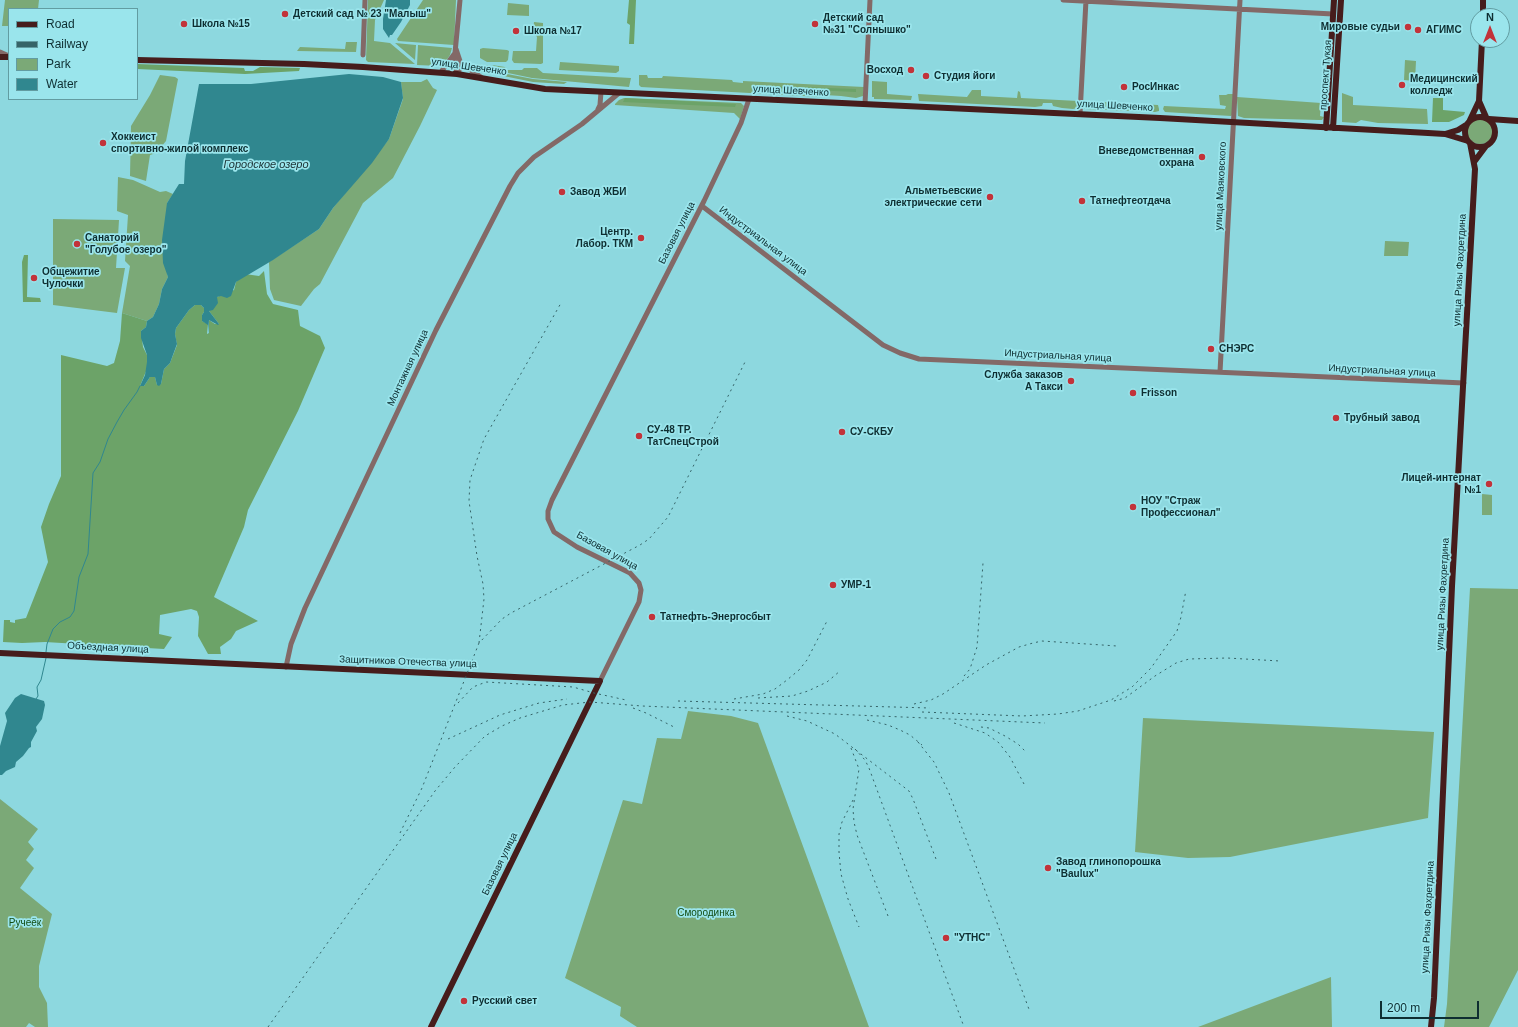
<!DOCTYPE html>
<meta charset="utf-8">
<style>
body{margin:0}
#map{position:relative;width:1518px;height:1027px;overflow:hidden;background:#8dd8df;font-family:Helvetica,sans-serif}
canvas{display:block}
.legend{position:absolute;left:8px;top:8px;width:130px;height:92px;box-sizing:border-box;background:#9ae5ec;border:1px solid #629ca1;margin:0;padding:5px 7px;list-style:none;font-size:12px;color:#0e2e31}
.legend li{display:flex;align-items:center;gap:8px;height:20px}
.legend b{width:20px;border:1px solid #629ca1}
.north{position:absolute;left:1470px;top:8px;width:40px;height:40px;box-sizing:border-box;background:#9ae5ec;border:1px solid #629ca1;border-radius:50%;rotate:0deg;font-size:11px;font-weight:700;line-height:16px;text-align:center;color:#0e2e31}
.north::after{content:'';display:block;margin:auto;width:14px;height:18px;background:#c2333a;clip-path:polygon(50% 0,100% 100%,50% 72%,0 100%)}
.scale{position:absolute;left:1380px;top:1001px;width:99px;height:18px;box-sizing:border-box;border:2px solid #0e2e31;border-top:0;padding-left:5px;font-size:12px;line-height:14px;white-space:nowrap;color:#0e2e31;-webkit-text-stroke:3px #9ae5ec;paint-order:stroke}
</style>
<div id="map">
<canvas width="1518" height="1027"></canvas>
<ul class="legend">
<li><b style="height:5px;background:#461d1c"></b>Road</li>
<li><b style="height:5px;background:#366468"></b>Railway</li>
<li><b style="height:11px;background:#7ba977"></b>Park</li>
<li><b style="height:11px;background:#30878f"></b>Water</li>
</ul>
<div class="north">N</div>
<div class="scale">200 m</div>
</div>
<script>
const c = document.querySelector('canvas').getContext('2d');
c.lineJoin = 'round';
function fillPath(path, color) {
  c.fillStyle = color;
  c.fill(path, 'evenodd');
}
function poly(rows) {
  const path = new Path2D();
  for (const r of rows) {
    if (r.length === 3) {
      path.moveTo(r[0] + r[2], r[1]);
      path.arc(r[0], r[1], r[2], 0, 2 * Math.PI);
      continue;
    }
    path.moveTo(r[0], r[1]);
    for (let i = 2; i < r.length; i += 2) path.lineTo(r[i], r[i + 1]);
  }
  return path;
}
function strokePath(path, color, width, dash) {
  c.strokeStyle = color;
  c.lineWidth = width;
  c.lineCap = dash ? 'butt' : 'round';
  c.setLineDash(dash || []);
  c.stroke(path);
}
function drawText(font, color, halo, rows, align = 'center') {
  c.font = font + ' Helvetica,sans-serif';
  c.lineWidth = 3.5;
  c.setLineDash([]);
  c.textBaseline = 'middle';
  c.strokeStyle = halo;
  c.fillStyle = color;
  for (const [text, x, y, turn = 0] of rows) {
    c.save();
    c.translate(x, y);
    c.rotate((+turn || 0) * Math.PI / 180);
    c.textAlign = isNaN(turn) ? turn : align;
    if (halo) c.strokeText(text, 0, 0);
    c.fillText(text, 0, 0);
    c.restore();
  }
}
fillPath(poly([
 [5,0,39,0,38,9,9,9,9,26,2,26],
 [368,0,384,0,375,20,374,41,390,43,415,64,368,62,366,60],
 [423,0,456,0,454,45,398,41,397,39],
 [508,3,529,5,529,16,507,15],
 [534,22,543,23,543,63,541,64,514,63,512,60,513,51,536,51,537,37,533,31],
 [346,42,357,42,356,52,297,51,300,47,345,49],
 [395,43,416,45,415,60],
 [418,45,452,48,450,55,444,64,439,66,417,65],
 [483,48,507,50,509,51,508,60,506,62,487,62,480,58,480,49],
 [1405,60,1416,61,1415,81,1404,80],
 [560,62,619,66,619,71,616,73,559,70],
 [475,64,492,66,507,74,533,79,567,82,564,84,533,82,474,70,468,66,469,65],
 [492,65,505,67,506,70,522,70,524,68,537,68,543,73,631,78,629,87,532,78,508,73],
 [160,75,175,77,178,79,166,141,156,153,150,155,146,181,130,176,131,126,150,95],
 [639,75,647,75,648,78,662,78,663,76,732,80,733,82,743,83,743,81,864,87,863,96,856,98,841,96,825,95,822,97,641,87,639,85],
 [427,79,433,88,437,90,420,126,393,178,363,203,320,284,314,289,301,306,274,300,270,289,269,262,319,229,333,208,389,139,403,99,401,82,421,82],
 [872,81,887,82,887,94,912,96,911,100,874,99,874,97,872,97],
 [972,90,981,90,981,96,1017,98,1018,91,1020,92,1021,98,1078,101,1078,105,1077,108,1073,109,1062,108,1053,106,1052,103,1043,103,1042,106,1035,107,919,101,918,94,967,97],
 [1342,93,1353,97,1353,105,1427,109,1428,124,1378,123,1361,120,1356,123,1342,122],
 [1228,94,1233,94,1232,115,1231,116,1165,112,1163,109,1164,106,1225,109,1226,106,1220,105,1219,95,1226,95],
 [1237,97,1321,103,1320,116,1324,117,1322,120,1319,120,1244,118,1238,116],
 [624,98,741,103,744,106,740,119,734,113,615,105,615,104,619,100],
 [1082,101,1158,105,1159,109,1159,111,1155,112,1085,109,1083,107],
 [1480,131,13],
 [118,177,133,180,160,192,166,191,173,194,167,203,167,273,168,277,162,289,159,304,153,317,147,321,122,313,130,266,125,261,128,215,117,211],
 [53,219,119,220,116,268,125,268,117,313,53,305],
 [1385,241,1409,242,1408,256,1384,256],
 [1482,494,1492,495,1492,515,1482,515],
 [1470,588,1518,589,1518,970,1489,1027,1444,1027,1447,1004],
 [688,711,731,716,758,723,869,1027,637,1027,620,1016,621,1007,565,978,623,800,642,804,657,738,681,739],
 [1143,718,1434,732,1428,818,1230,857,1188,858,1135,852],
 [0,799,38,829,28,842,34,849,26,860,34,868,20,888,52,914,39,966,39,987,47,1003,48,1027,35,1027,29,1023,26,1027,0,1027],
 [1331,977,1332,1027,1198,1027]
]), '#7ba977');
fillPath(poly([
 [629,0,636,0,634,44,629,44,630,25,627,23],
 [137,64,244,68,245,71,253,71,260,67,300,68,299,71,245,74,137,69],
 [767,86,856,89,856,92,768,88],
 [625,98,736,104,735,107,623,102],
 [1433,98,1443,98,1443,110,1465,112,1464,115,1449,122,1432,122],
 [24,255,28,255,27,297,40,298,41,302,23,302,22,262],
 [264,271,267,294,273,304,298,310,300,326,320,336,325,348,298,411,248,510,244,527,214,597,258,621,236,631,231,639,220,647,221,654,208,654,198,636,199,617,197,611,191,609,160,615,159,634,172,637,164,649,45,642,22,643,3,642,4,620,10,620,10,622,15,623,15,620,26,618,48,562,41,527,49,504,61,476,61,355,107,366,114,363,120,341,122,313,147,321,146,327,141,331,143,347,147,355,147,369,140,386,144,386,150,377,155,377,157,385,161,384,164,369,170,363,177,345,175,334,176,328,189,310,195,305,201,305,204,308,204,312,202,315,202,321,208,324,207,334,209,333,209,320,215,324,219,324,209,311,217,297,234,290,236,282,245,274,259,276]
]), '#6ca368');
fillPath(poly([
 [386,0,410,0,410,5,401,22,392,35,390,35,389,38,383,29,383,19],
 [349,74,383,77,401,82,403,98,389,139,372,163,333,208,319,229,273,260,236,282,231,296,227,298,221,296,217,297,218,303,213,310,209,311,219,324,218,325,209,320,208,335,208,325,202,321,202,315,204,312,204,308,201,305,195,305,189,310,176,328,175,334,177,344,170,363,164,369,161,384,159,386,157,385,155,377,150,377,144,386,140,386,145,375,147,362,147,355,141,338,141,331,146,327,147,321,153,317,159,304,162,289,168,277,163,263,162,240,167,203,179,184,184,184,185,161,199,84,251,84],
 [21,694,44,701,45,705,42,719,36,727,37,731,31,742,31,747,29,748,23,756,16,762,15,767,6,771,2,775,0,775,0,746,7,721,5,713,15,698]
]), '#30878f');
strokePath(poly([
 [46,652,47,644,53,629,60,622,70,617,74,611,79,577,88,554,93,473,100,462,108,439,117,422,124,410,137,392,140,386],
 [36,699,38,696,37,687,41,680,46,658]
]), '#30878f', 1);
strokePath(poly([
 [1063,0,1333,14],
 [456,49,461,64,460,69,457,74],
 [0,52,9,56],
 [363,55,365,0],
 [454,56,455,66,457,74],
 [461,64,481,77],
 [441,72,455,53,460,0],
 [865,104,870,0],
 [598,109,600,105,601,92],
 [1080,114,1086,0],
 [702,206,883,345,900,353,919,359,1464,383],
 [1220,372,1240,0],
 [286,667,291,644,305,608,436,330,510,186,518,173,534,157,582,124,619,93],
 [600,681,639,602,641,590,639,583,630,573,577,547,554,532,548,519,548,511,552,500,704,201,741,123,749,99]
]), '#836967', 5);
strokePath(poly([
 [1483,16,1483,0],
 [0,57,9,57],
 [137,60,304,64,363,67,457,74,545,89,1160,118,1428,133,1445,134,1468,141],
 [1479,101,1486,117],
 [1480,132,15],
 [1489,119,1518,121],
 [1470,120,1479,101,1482,40],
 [1326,128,1334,0],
 [1333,128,1341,0],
 [1445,134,1458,130,1466,125],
 [1474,162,1486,146],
 [0,653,600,681,431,1027],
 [1431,1027,1434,998,1452,586,1475,169,1470,143]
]), '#461d1c', 6);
strokePath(poly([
 [479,643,484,599,483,584,477,556,469,501,470,480,484,439,561,303],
 [964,676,970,669,977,647,983,563],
 [758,698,792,696,808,691,827,682,840,671],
 [734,699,763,694,775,689,787,680,799,670,807,660,827,621],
 [678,701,930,708],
 [1114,701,1125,698,1155,676,1176,663,1189,659,1227,658,1280,661],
 [458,703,473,687,486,682,573,687,594,693,626,700],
 [914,704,931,700,943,694,986,665,1019,647,1033,643,1042,641,1117,646],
 [633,708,646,713,674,727],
 [922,712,1022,716,1058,714,1078,711,1111,700,1132,687,1151,668,1177,631,1181,617,1186,590],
 [787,716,807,721,835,734,909,791,913,799,936,859],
 [867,720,888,725,900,730,910,735,922,745],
 [954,723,985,733,998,742,1010,757,1024,784],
 [981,727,989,728,1005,736,1018,744,1026,752],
 [448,739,500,715,539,703,567,699],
 [918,742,934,762,949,793,1030,1012],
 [851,748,859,769,853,809,854,822,857,835,888,916],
 [855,749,865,760,869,768,964,1027],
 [853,800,842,822,839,834,839,852,841,874,848,899,859,927],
 [400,833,422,788,479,643,502,619,511,613,640,545,649,539,668,517,745,362],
 [268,1027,435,791,455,767,485,736,502,726,520,718,563,705,590,702,642,706,1045,723]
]), '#366468', 1, [2, 4]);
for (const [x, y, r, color] of [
 [285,14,4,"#c2333a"],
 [184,24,4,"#c2333a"],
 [815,24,4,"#c2333a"],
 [1408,27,4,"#c2333a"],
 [1418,30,4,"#c2333a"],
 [516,31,4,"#c2333a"],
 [911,70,4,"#c2333a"],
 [926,76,4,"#c2333a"],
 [1402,85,4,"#c2333a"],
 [1124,87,4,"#c2333a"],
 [103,143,4,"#c2333a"],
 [1202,157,4,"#c2333a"],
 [562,192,4,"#c2333a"],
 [990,197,4,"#c2333a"],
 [1082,201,4,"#c2333a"],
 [641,238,4,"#c2333a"],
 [77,244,4,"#c2333a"],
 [34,278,4,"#c2333a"],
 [1211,349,4,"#c2333a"],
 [1071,381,4,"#c2333a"],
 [1133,393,4,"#c2333a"],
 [1336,418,4,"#c2333a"],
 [842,432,4,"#c2333a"],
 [639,436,4,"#c2333a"],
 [1489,484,4,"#c2333a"],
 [1133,507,4,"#c2333a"],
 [833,585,4,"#c2333a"],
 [652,617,4,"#c2333a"],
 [1048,868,4,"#c2333a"],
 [946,938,4,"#c2333a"],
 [464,1001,4,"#c2333a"]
]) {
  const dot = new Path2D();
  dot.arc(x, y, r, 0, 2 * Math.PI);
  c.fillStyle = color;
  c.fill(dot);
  strokePath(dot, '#9ae5ec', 1.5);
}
drawText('bold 10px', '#0e2e31', '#9ae5ec', [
 ["Детский сад № 23 \"Малыш\"",293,14],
 ["Детский сад",823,18],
 ["№31 \"Солнышко\"",823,30],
 ["Школа №15",192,24],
 ["Мировые судьи",1400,27,"right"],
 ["АГИМС",1426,30],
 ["Школа №17",524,31],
 ["Восход",903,70,"right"],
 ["Студия йоги",934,76],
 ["Медицинский",1410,79],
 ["колледж",1410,91],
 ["РосИнкас",1132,87],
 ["Хоккеист",111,137],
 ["спортивно-жилой комплекс",111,149],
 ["Вневедомственная",1194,151,"right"],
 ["охрана",1194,163,"right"],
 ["Альметьевские",982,191,"right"],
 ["электрические сети",982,203,"right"],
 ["Завод ЖБИ",570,192],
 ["Татнефтеотдача",1090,201],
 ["Центр.",633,232,"right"],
 ["Лабор. ТКМ",633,244,"right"],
 ["Санаторий",85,238],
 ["\"Голубое озеро\"",85,250],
 ["Общежитие",42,272],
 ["Чулочки",42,284],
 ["СНЭРС",1219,349],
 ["Служба заказов",1063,375,"right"],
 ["А Такси",1063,387,"right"],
 ["Frisson",1141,393],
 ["Трубный завод",1344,418],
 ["СУ-48 ТР.",647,430],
 ["ТатСпецСтрой",647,442],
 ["СУ-СКБУ",850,432],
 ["Лицей-интернат",1481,478,"right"],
 ["№1",1481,490,"right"],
 ["НОУ \"Страж",1141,501],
 ["Профессионал\"",1141,513],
 ["УМР-1",841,585],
 ["Татнефть-Энергосбыт",660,617],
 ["Завод глинопорошка",1056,862],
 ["\"Baulux\"",1056,874],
 ["\"УТНС\"",954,938],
 ["Русский свет",472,1001]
], 'left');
drawText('10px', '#0e2e31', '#9ae5ec', [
 ["улица Шевченко",469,67,8],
 ["проспект Тукая",1326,75,-86],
 ["улица Шевченко",791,91,3],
 ["улица Шевченко",1115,106,3],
 ["улица Маяковского",1221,186,-87],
 ["Базовая улица",677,233,-63],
 ["Индустриальная улица",763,241,37],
 ["улица Ризы Фахретдина",1460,270,-87],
 ["Индустриальная улица",1058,356,3],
 ["Монтажная улица",408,368,-65],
 ["Индустриальная улица",1382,371,3],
 ["Базовая улица",607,551,29],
 ["улица Ризы Фахретдина",1443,594,-87],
 ["Объездная улица",108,648,3],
 ["Защитников Отечества улица",408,662,2],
 ["Базовая улица",500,864,-64],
 ["улица Ризы Фахретдина",1428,917,-87]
]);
drawText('10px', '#124c12', '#9ae5ec', [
 ["Смородинка",706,913],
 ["Ручеёк",25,923]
]);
drawText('italic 11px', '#1c3133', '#9ae5ec', [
 ["Городское озеро",266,165]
]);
</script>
